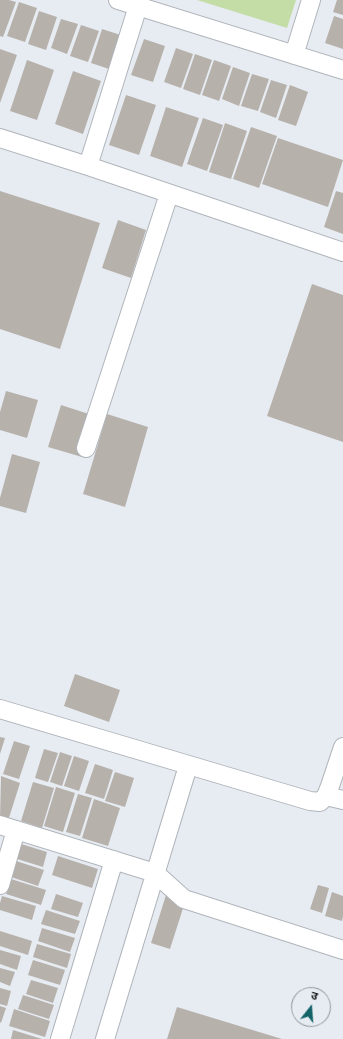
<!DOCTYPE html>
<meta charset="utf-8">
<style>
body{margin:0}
#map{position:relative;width:343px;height:1039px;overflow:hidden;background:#e7ecf2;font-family:"Roboto Condensed","Noto Sans Devanagari",sans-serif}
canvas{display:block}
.north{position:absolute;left:291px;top:987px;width:40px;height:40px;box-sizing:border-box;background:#e7ecf2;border:1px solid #91959a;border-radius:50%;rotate:17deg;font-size:11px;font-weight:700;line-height:16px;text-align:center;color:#111315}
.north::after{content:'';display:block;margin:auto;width:14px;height:18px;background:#136269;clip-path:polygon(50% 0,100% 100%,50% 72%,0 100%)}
</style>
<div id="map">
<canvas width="343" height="1039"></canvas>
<div class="north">उ</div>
</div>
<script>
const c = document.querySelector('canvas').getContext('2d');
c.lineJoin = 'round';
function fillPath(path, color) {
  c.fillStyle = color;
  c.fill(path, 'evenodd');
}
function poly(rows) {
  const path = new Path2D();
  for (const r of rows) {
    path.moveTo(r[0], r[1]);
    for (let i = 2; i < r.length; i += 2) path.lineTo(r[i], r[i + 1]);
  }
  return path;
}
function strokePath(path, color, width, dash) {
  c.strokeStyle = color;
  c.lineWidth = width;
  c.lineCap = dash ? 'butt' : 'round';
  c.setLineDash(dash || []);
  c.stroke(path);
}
fillPath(poly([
 [197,0,296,0,287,28]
]), '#c4dda6');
fillPath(poly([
 [0,0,9,0,16,2,3,37,0,36],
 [337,0,343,0,343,15,333,12],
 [19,2,37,8,25,42,7,36],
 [39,11,57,17,46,50,28,44],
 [334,16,343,19,343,49,325,43],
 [61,19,78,24,67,54,51,48],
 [81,25,99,31,88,62,70,56],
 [102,29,127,37,115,71,91,63],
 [144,39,165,46,153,82,131,75],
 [176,48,193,54,181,88,164,82],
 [0,49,17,55,0,103],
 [195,54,212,60,200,95,183,89],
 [27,60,54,70,37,120,10,111],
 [214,60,231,66,219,101,202,95],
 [233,67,250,73,239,106,222,99],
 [73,71,101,81,83,134,55,124],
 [252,74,269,79,258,111,241,106],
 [271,80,287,85,276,118,260,112],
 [290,85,308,92,296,126,278,120],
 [126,95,156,105,139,155,109,145],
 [166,107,199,118,182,167,150,156],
 [203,118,223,125,207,171,187,164],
 [225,123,247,131,231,179,209,172],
 [251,127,277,136,259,188,233,179],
 [278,138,343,160,328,207,262,184],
 [0,191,100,223,60,349,0,329],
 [336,191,343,193,343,234,324,227],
 [118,220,146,230,131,278,102,268],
 [312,284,343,295,343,442,267,416],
 [6,391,38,400,27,438,0,430,0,412],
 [61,405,95,416,82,457,48,447],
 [107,414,148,427,125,507,83,494],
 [12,454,40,462,26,513,0,506,0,498],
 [75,674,120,690,109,722,64,706],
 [0,737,5,738,0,754],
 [14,741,30,746,19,779,3,774],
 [44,749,58,753,48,782,35,778],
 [60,752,72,756,62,786,50,782],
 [74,756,89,761,79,791,64,786],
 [95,764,113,770,104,799,85,793],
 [115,772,134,778,125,807,105,801],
 [1,776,20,783,8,821,0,818],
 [33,782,54,788,42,828,21,821],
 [56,787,75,793,63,832,44,826],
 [78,794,92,798,80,836,66,832],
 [94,799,120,808,108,846,82,838],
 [18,843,47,852,43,867,14,858],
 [58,856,98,869,92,888,52,875],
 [13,860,44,870,38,886,8,876],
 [11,879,46,890,41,905,6,894],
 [318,885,329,888,322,913,310,909],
 [332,892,343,896,343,916,342,921,325,916],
 [56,894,83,903,78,917,51,909],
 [166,895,185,902,170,949,151,943],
 [2,896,36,906,32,920,0,910,0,903],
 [46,910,80,921,75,934,41,924],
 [42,928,75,938,70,952,38,941],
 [0,931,32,941,28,955,0,946],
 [37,944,71,954,67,968,33,957],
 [0,950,21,956,17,970,0,964],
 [33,960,65,970,60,985,28,975],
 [0,968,15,972,10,986,0,982],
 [31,980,58,988,53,1003,26,994],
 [0,988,11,991,7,1006,0,1004],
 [23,995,54,1005,49,1019,18,1009],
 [0,1006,6,1008,1,1023,0,1022],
 [177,1007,282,1039,167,1039],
 [14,1009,50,1021,45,1037,9,1026],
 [13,1030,42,1039,11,1039]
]), '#b7b1ac');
const minor = poly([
 [118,0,343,70],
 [294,55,311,0],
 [0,138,88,166,343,252],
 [88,166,138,6],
 [86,448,169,194],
 [0,709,310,801,320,802,326,796,330,786,343,747],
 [326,796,343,800],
 [0,825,155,873,184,899,343,950],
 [0,885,16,830],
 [60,1039,114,860],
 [105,1039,188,766]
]);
strokePath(minor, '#b0b5bb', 20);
strokePath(minor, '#fff', 18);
</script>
